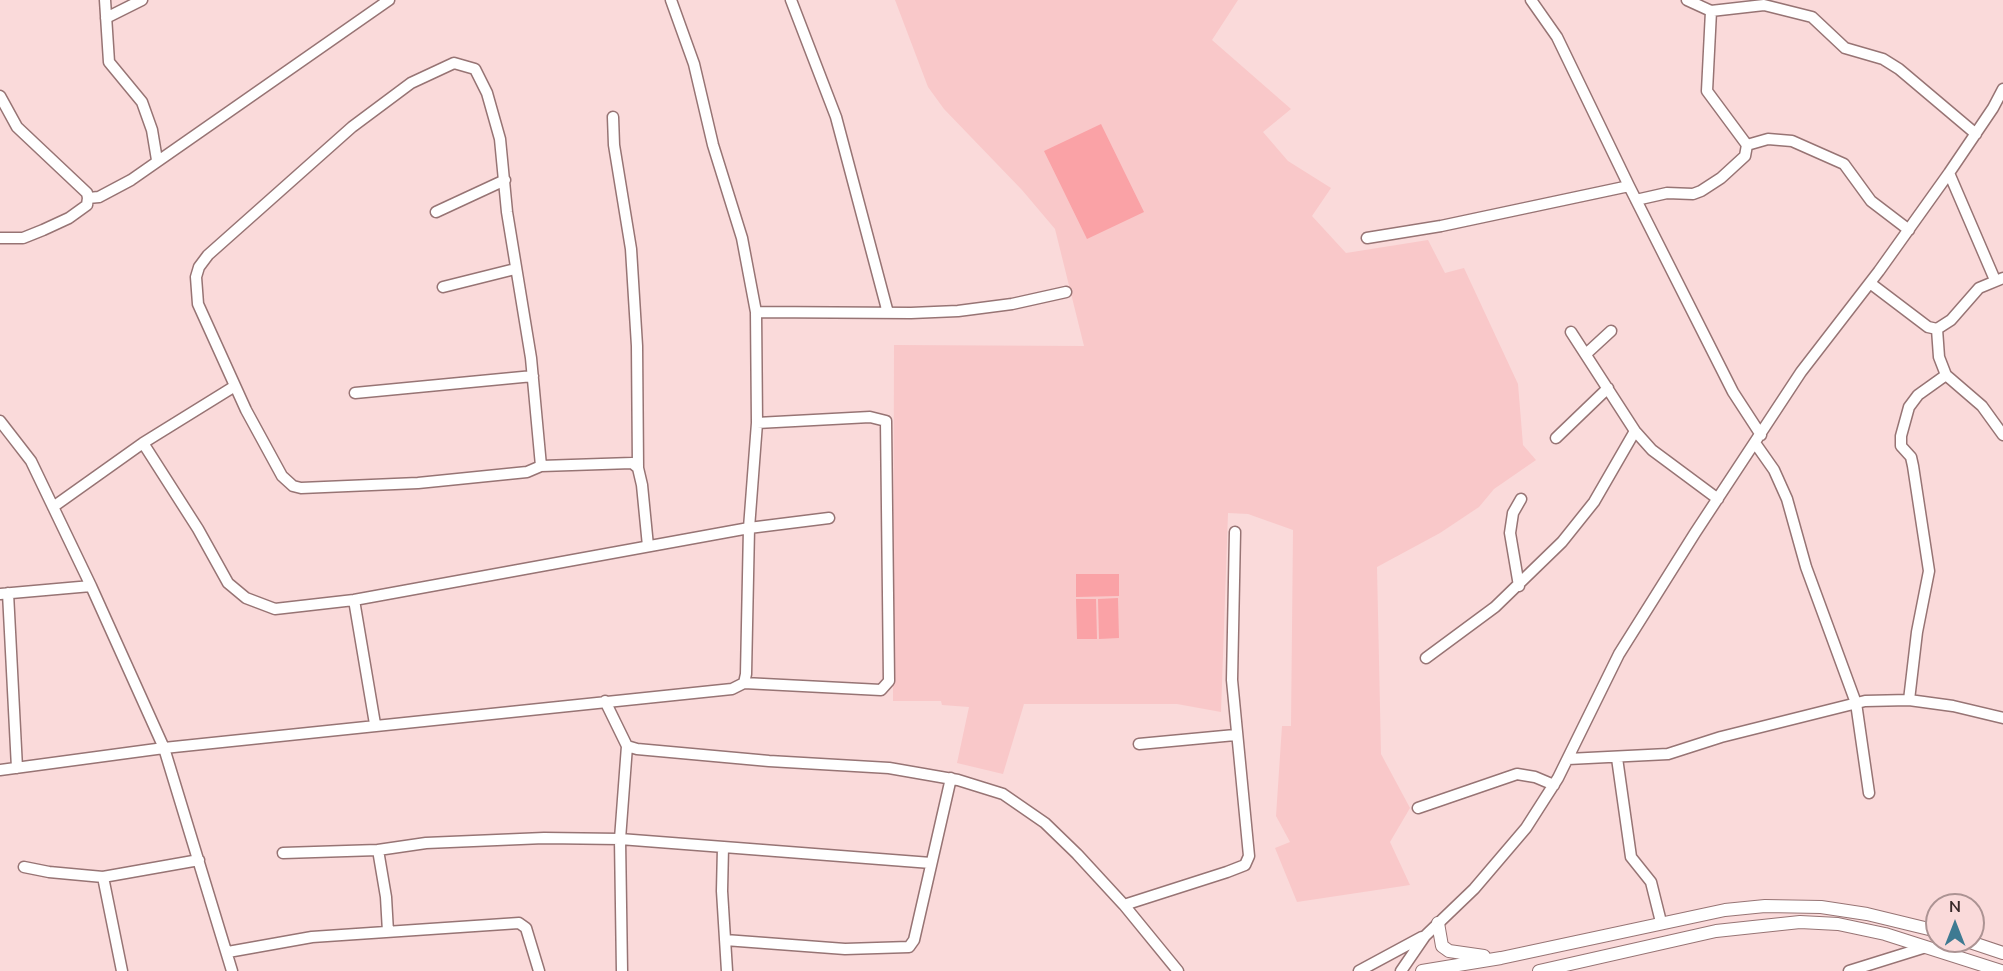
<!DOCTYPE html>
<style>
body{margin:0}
#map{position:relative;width:2003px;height:971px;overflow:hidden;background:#fadada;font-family:"Nunito Sans",sans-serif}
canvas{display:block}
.north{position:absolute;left:1925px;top:893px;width:60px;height:60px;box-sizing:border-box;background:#fadada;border:2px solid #ac9393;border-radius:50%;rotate:0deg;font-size:16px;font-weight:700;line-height:24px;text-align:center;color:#382929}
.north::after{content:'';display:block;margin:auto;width:21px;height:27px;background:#3e7a92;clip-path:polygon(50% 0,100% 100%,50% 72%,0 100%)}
</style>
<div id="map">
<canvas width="2003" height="971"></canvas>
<div class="north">N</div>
</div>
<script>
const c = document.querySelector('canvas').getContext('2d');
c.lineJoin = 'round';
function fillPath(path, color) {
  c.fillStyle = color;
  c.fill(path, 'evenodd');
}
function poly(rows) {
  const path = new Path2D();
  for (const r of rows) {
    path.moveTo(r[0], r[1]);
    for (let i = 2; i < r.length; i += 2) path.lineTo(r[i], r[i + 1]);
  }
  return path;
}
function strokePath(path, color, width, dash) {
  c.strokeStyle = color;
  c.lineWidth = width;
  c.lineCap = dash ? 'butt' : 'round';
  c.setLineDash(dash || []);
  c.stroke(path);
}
fillPath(poly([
 [895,0,1238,0,1212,40,1291,109,1263,132,1288,161,1331,188,1312,216,1346,253,1428,240,1445,273,1464,268,1518,384,1523,445,1536,460,1494,489,1479,507,1440,533,1377,567,1381,754,1410,808,1390,842,1410,885,1297,902,1275,848,1290,842,1276,816,1282,726,1291,726,1293,530,1248,514,1228,513,1221,712,1177,704,1024,704,1003,774,957,763,969,707,942,705,941,701,893,701,894,345,1084,346,1055,229,1022,190,944,109,928,87]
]), '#f9c8c9');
fillPath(poly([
 [1101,124,1144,212,1087,239,1044,151],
 [1076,574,1119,574,1119,596,1076,597],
 [1118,598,1119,638,1099,639,1098,599],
 [1076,599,1096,599,1097,639,1077,639]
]), '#faa2a6');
const minor = poly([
 [105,0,109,62,142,102,152,130,157,160],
 [791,0,836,117,888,313],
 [1531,0,1557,37,1629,186,1733,392,1761,435],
 [1687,0,1711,11,1764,5,1812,17,1845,48,1883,59,1899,69,1976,134],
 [106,18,142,0],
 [0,96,17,127,87,193,88,198,87,205,69,218,43,230,23,238,0,238],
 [613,117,614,145,631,249,637,346,638,468],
 [1747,145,1768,139,1792,141,1844,164,1871,201,1909,230],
 [1949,173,1995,280],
 [88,198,99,197,131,180,389,0],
 [1636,200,1667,193,1693,194,1701,191,1721,178,1745,156,1747,145,1707,91,1711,11],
 [436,212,505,180],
 [1367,238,1441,226,1629,186],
 [1870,283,1928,327,1937,329,1951,320,1979,288,2003,278],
 [443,287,515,269],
 [756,312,911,313,958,311,1012,304,1066,292],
 [1937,329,1939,357,1946,375,1982,406,2003,435],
 [1571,332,1635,431,1652,450,1718,499],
 [1586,354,1611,331],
 [355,393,533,376],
 [0,421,31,461,91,586,0,594],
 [1556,438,1608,388],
 [143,443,198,529,228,583,246,598,275,609,354,600,749,528,757,423,756,312,742,238,713,145,694,64,671,0],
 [1755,443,1774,470,1787,499,1806,567,1856,703,1869,793],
 [541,466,531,358,507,212,500,139,487,93,475,69,454,63,411,83,352,127,208,255,199,267,196,277,198,304,246,410,282,476,293,486,301,488,418,483,527,472,541,466,632,463,638,468,642,485,648,546],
 [53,507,143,443,235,386],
 [91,586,164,748,732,689,744,683,746,674,749,528,829,518],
 [1519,586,1510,533,1513,513,1521,499],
 [8,593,17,768],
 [354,600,375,724],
 [1426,658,1495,607,1562,542,1594,502,1635,431],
 [744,683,881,690,889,681,886,421,870,417,757,423],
 [1909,700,1917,632,1929,571,1913,466,1911,457,1901,446,1901,436,1909,407,1918,395,1946,375],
 [605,701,627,746,637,749,769,761,889,768,958,780,1003,794,1045,823,1077,854,1124,905,1178,971],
 [1139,744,1235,735],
 [1617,758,1631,857,1651,882,1661,922],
 [1568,759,1668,754,1721,737,1865,701,1909,700,1953,706,2003,718],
 [0,770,164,748,232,971],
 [1418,808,1517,774,1535,777,1554,785],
 [723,847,722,891,727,971],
 [378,850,386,897,388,932],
 [283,853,378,850,426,843,544,838,620,839,931,863],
 [24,867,49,872,103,877,199,860],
 [103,877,122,971],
 [1124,905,1227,872,1245,865,1249,856,1232,680,1235,532],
 [725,940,845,949,909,947,914,940,951,778],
 [228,952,312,937,519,923,526,928,539,971],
 [622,971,620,839,627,746],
 [1359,971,1422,937],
 [1401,971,1425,936,1474,889,1526,828,1558,778,1619,654,1695,533,1801,372,1879,271,1949,173,1993,108,2003,89],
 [1849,971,1926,947]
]);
const major = poly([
 [1438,923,1442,946,1449,951,1484,956],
 [1967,941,2003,953],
 [1422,971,1501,958,1725,910,1765,906,1821,907,1867,914,1937,931],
 [1539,971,1716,931,1800,922,1838,924,1885,934,2001,971]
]);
strokePath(minor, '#977474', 13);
strokePath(major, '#977474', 14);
strokePath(minor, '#fff', 10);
strokePath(major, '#fff', 12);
</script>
